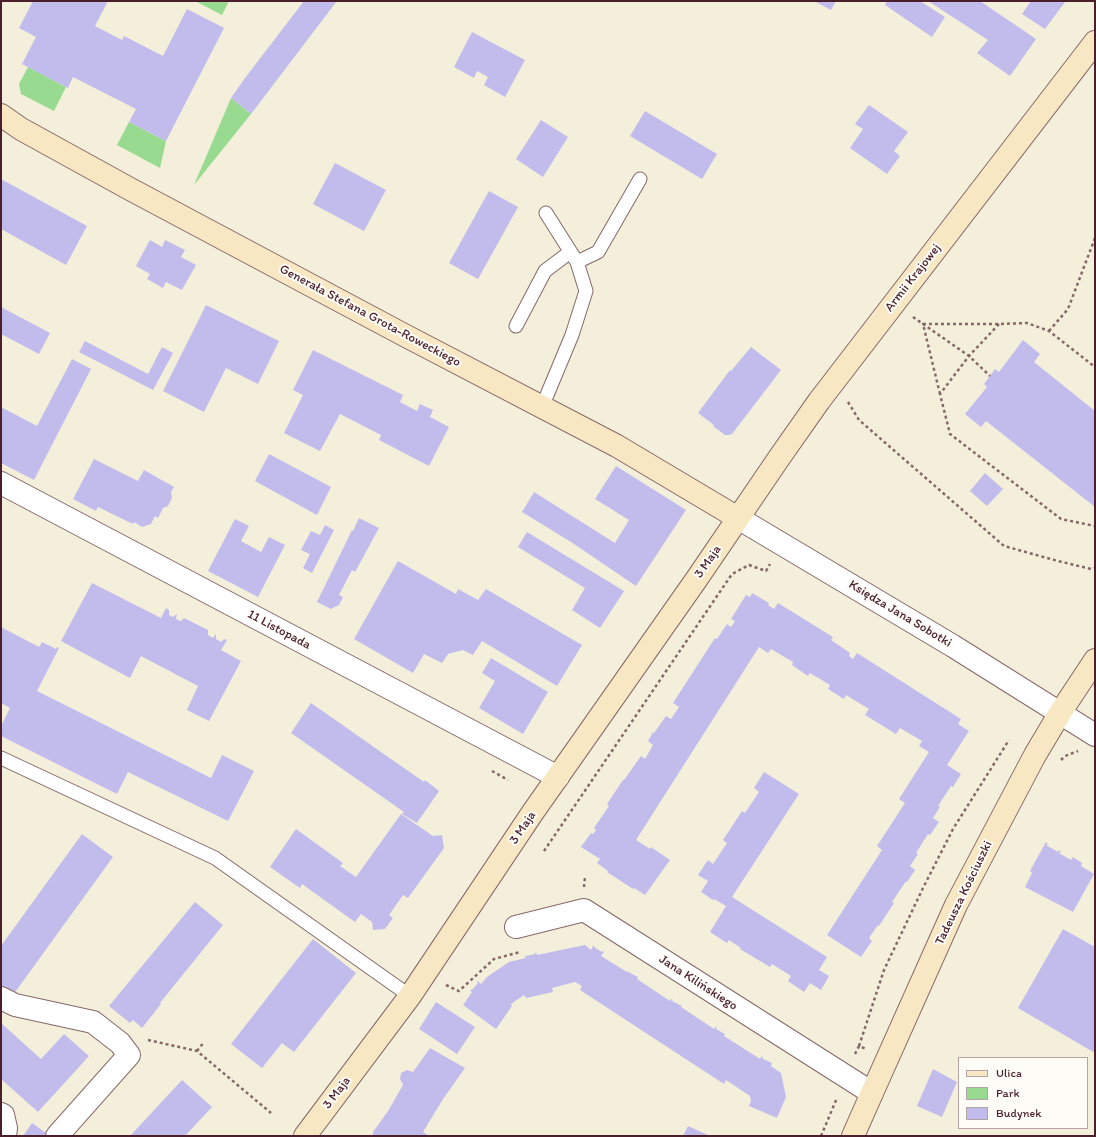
<!DOCTYPE html>
<meta charset="utf-8">
<style>
body{margin:0}
#map{position:relative;width:1096px;height:1137px;overflow:hidden;background:#f4efdb;font-family:Itim,sans-serif}
canvas{display:block}
.frame{position:absolute;inset:0;border:2px solid #4a1f2b;pointer-events:none}
.legend{position:absolute;left:958px;top:1057px;width:130px;height:72px;box-sizing:border-box;background:#fdfcf7;border:1px solid #b5a4a5;margin:0;padding:5px 7px;list-style:none;font-size:12px;color:#4a1f2b}
.legend li{display:flex;align-items:center;gap:8px;height:20px}
.legend b{width:20px;border:1px solid #b5a4a5}
</style>
<div id="map">
<canvas width="1096" height="1137"></canvas>
<div class="frame"></div>
<ul class="legend">
<li><b style="height:5px;background:#f7e8c3"></b>Ulica</li>
<li><b style="height:11px;background:#99da91"></b>Park</li>
<li><b style="height:11px;background:#c2bced"></b>Budynek</li>
</ul>
</div>
<script>
const c = document.querySelector('canvas').getContext('2d');
c.lineJoin = 'round';
function fillPath(path, color) {
  c.fillStyle = color;
  c.fill(path, 'evenodd');
}
function poly(rows) {
  const path = new Path2D();
  for (const r of rows) {
    path.moveTo(r[0], r[1]);
    for (let i = 2; i < r.length; i += 2) path.lineTo(r[i], r[i + 1]);
  }
  return path;
}
function strokePath(path, color, width, dash) {
  c.strokeStyle = color;
  c.lineWidth = width;
  c.lineCap = dash ? 'butt' : 'round';
  c.setLineDash(dash || []);
  c.stroke(path);
}
function drawText(font, color, halo, rows, align = 'center') {
  c.font = font + ' Itim,sans-serif';
  c.lineWidth = 4;
  c.setLineDash([]);
  c.textBaseline = 'middle';
  c.strokeStyle = halo;
  c.fillStyle = color;
  for (const [text, x, y, turn = 0] of rows) {
    c.save();
    c.translate(x, y);
    c.rotate((+turn || 0) * Math.PI / 180);
    c.textAlign = isNaN(turn) ? turn : align;
    if (halo) c.strokeText(text, 0, 0);
    c.fillText(text, 0, 0);
    c.restore();
  }
}
fillPath(poly([
 [195,1,229,1,222,15],
 [28,67,66,87,54,111,21,94,19,84],
 [231,98,251,114,194,185],
 [129,122,166,141,160,168,117,145]
]), '#99da91');
fillPath(poly([
 [33,1,108,1,95,26,122,40,124,36,163,56,187,9,224,28,166,141,129,122,136,109,73,77,68,88,22,64,36,37,19,28],
 [304,1,337,1,251,114,231,98,245,78],
 [814,1,836,1,831,10],
 [887,1,920,1,945,17,932,37,885,5],
 [928,1,980,1,1036,39,1010,76,977,53,988,40],
 [1031,1,1063,1,1065,2,1045,29,1022,14],
 [472,32,525,60,505,97,484,85,488,77,477,71,474,78,454,67],
 [869,105,908,132,894,151,900,156,887,174,850,148,863,129,855,124],
 [645,111,717,154,702,179,630,136],
 [541,120,568,137,543,177,516,159],
 [335,163,386,190,364,231,313,204],
 [1,179,87,226,66,265,1,229],
 [489,191,518,207,478,279,449,263],
 [150,240,162,247,165,240,185,250,181,257,196,265,182,290,166,282,163,288,147,279,150,274,136,266],
 [206,305,279,341,258,384,226,368,204,412,163,391],
 [1,307,50,333,39,354,1,334],
 [1023,340,1040,354,1034,362,1095,411,1095,507,986,421,981,427,965,414,987,387,984,384,990,376,995,369,999,372],
 [85,341,148,374,162,347,173,353,153,390,79,352],
 [751,347,781,370,732,434,729,435,725,435,713,426,714,425,698,413,730,370,731,371],
 [313,350,403,395,400,402,417,411,420,404,433,410,430,417,449,427,429,466,379,440,381,435,340,414,320,451,284,433,303,395,293,390],
 [72,359,91,369,34,480,1,463,1,407,37,426],
 [269,454,331,487,317,515,255,481],
 [94,459,138,481,144,470,174,487,171,492,172,498,168,506,163,508,158,518,155,516,151,524,142,527,134,522,133,524,98,507,96,511,73,499],
 [616,466,686,510,636,586,571,542,522,512,534,492,615,543,629,520,595,499],
 [985,473,1003,489,987,506,970,491],
 [359,518,379,528,355,572,352,570,339,595,343,597,339,605,331,609,317,602,352,530,353,531],
 [235,519,249,526,241,541,261,552,269,537,285,545,258,597,208,571],
 [325,525,334,530,312,573,303,568,310,554,301,550,311,531,320,535],
 [527,532,624,591,600,628,572,610,585,588,518,547],
 [398,561,456,594,458,589,478,600,486,589,582,645,557,686,482,641,473,655,463,650,448,654,442,663,424,654,413,673,354,639],
 [92,583,161,618,166,608,169,610,169,615,173,617,177,614,176,619,181,621,184,618,208,630,208,635,213,638,216,634,216,639,221,642,224,639,227,640,221,650,241,661,209,721,187,710,198,686,141,656,130,678,61,641],
 [752,593,769,603,768,605,774,609,778,603,833,637,831,640,850,653,849,656,853,659,857,653,961,719,958,724,969,731,947,765,961,774,953,787,951,786,938,806,940,807,933,818,939,822,930,835,928,834,916,853,918,854,910,866,915,870,907,882,906,881,892,902,894,903,879,926,878,925,869,938,872,941,861,957,827,935,882,850,877,846,905,803,899,799,929,752,919,746,922,741,900,728,896,734,865,715,869,709,846,695,844,699,828,689,830,685,810,673,808,676,792,665,793,662,771,649,768,653,759,647,636,840,650,849,651,847,670,860,645,895,634,888,633,889,607,872,608,871,597,863,600,859,581,847,591,833,593,834,596,830,594,828,609,806,607,804,623,780,624,780,641,756,645,759,653,745,648,741,653,732,654,733,666,716,671,719,679,707,673,703,715,638,717,639,727,624,731,627,735,621,731,619,746,595,750,597],
 [1,627,39,647,42,642,56,649,57,647,59,648,37,691,211,778,222,755,254,771,228,821,128,772,117,794,1,736,1,726,10,708,1,703],
 [491,658,548,692,523,734,479,708,495,681,482,673],
 [311,703,424,782,425,780,439,791,417,823,402,814,404,812,291,733],
 [764,772,799,794,732,897,827,957,819,970,829,976,821,990,810,983,804,992,788,981,791,976,772,964,770,967,740,949,741,948,729,940,727,943,710,932,726,906,714,899,713,900,701,892,708,881,698,875,708,860,713,864,727,843,723,840,742,811,745,813,759,792,754,788],
 [401,814,433,836,442,835,444,848,408,898,403,895,389,915,393,918,385,929,373,930,372,922,361,914,355,922,302,884,300,888,270,867,296,829,343,863,340,866,356,877],
 [82,834,113,857,13,995,1,987,1,946],
 [1046,842,1048,844,1046,845,1058,852,1059,850,1061,851,1059,853,1071,860,1073,857,1082,863,1081,866,1094,874,1073,912,1025,887,1032,873,1030,871,1031,869],
 [195,902,223,925,160,1003,161,1004,142,1028,133,1020,130,1023,109,1006],
 [1063,929,1095,947,1095,1053,1018,1008],
 [313,939,356,973,294,1052,282,1043,262,1068,231,1044],
 [585,945,591,950,593,946,595,946,594,947,602,952,602,951,604,952,601,956,627,972,628,971,629,971,628,972,638,977,637,979,670,1001,671,999,673,1000,672,1001,682,1006,681,1007,714,1029,715,1027,717,1028,716,1029,725,1034,724,1036,760,1059,762,1056,763,1058,763,1059,772,1063,771,1066,781,1073,786,1097,777,1118,749,1106,751,1101,750,1096,726,1080,724,1084,580,990,582,986,575,982,552,988,553,992,526,998,524,995,511,1004,512,1006,496,1029,463,1005,472,992,470,991,472,989,472,990,478,983,477,982,478,981,481,984,487,977,509,962,526,958,525,955,526,955,526,956,535,954,536,952,537,955],
 [436,1002,475,1027,457,1054,419,1029],
 [1,1023,41,1059,64,1034,89,1056,38,1112,1,1079],
 [430,1048,465,1068,443,1099,423,1132,429,1136,373,1136,373,1132,388,1111,403,1085,400,1079,401,1073,407,1070,413,1072],
 [933,1069,957,1082,942,1117,917,1106],
 [182,1080,212,1107,185,1136,130,1136],
 [32,1123,46,1133,44,1136,23,1136],
 [688,1126,710,1136,683,1136]
]), '#c2bced');
const lane = poly([
 [577,262,598,252,640,179],
 [516,326,545,271,570,252],
 [542,407,572,335,586,291,577,262,546,213],
 [1,758,215,858,410,996]
]);
const street = poly([
 [1,483,558,777],
 [738,518,953,646,1095,735],
 [516,927,584,910,872,1093],
 [1,998,15,1005,93,1022,120,1043,129,1055,57,1136],
 [1,1114,3,1115,6,1128,5,1136]
]);
const secondary = poly([
 [1,115,21,129,130,189,406,336,617,446,738,518],
 [305,1136,410,996,533,812,696,580,779,458,819,401,1095,42],
 [853,1136,872,1093,956,905,1035,755,1060,713,1095,660]
]);
strokePath(lane, '#866869', 15);
strokePath(street, '#866869', 24);
strokePath(secondary, '#866869', 24);
strokePath(poly([
 [913,317,969,356,990,376],
 [999,324,969,356,940,394,950,434,1061,519,1095,526],
 [1049,331,1068,309,1095,238],
 [940,394,923,324,999,324,1027,323,1049,331,1095,367],
 [848,402,859,420,1004,546,1058,561,1091,569,1095,568],
 [1061,760,1065,756,1078,751],
 [492,771,508,780],
 [544,851,732,574,749,565,766,571,770,564],
 [584,887,585,877],
 [446,985,459,991,494,959,520,952],
 [148,1040,197,1051,271,1113],
 [859,1046,884,970,923,888,953,829,1009,740],
 [197,1051,204,1042],
 [855,1054,859,1046,866,1049],
 [821,1136,837,1098]
]), '#866869', 2.5, [3, 3]);
strokePath(lane, '#fff', 13);
strokePath(street, '#fff', 22);
strokePath(secondary, '#f7e8c3', 22);
drawText('13px', '#4a1f2b', '#fdfcf7', [
 ["Armii Krajowej",913,278,-52],
 ["Generała Stefana Grota-Roweckiego",370,316,28],
 ["3 Maja",708,562,-55],
 ["Księdza Jana Sobotki",900,614,31],
 ["11 Listopada",279,630,28],
 ["3 Maja",523,828,-56],
 ["Tadeusza Kościuszki",964,893,-64],
 ["Jana Kilińskiego",698,983,33],
 ["3 Maja",337,1093,-53]
]);
</script>
